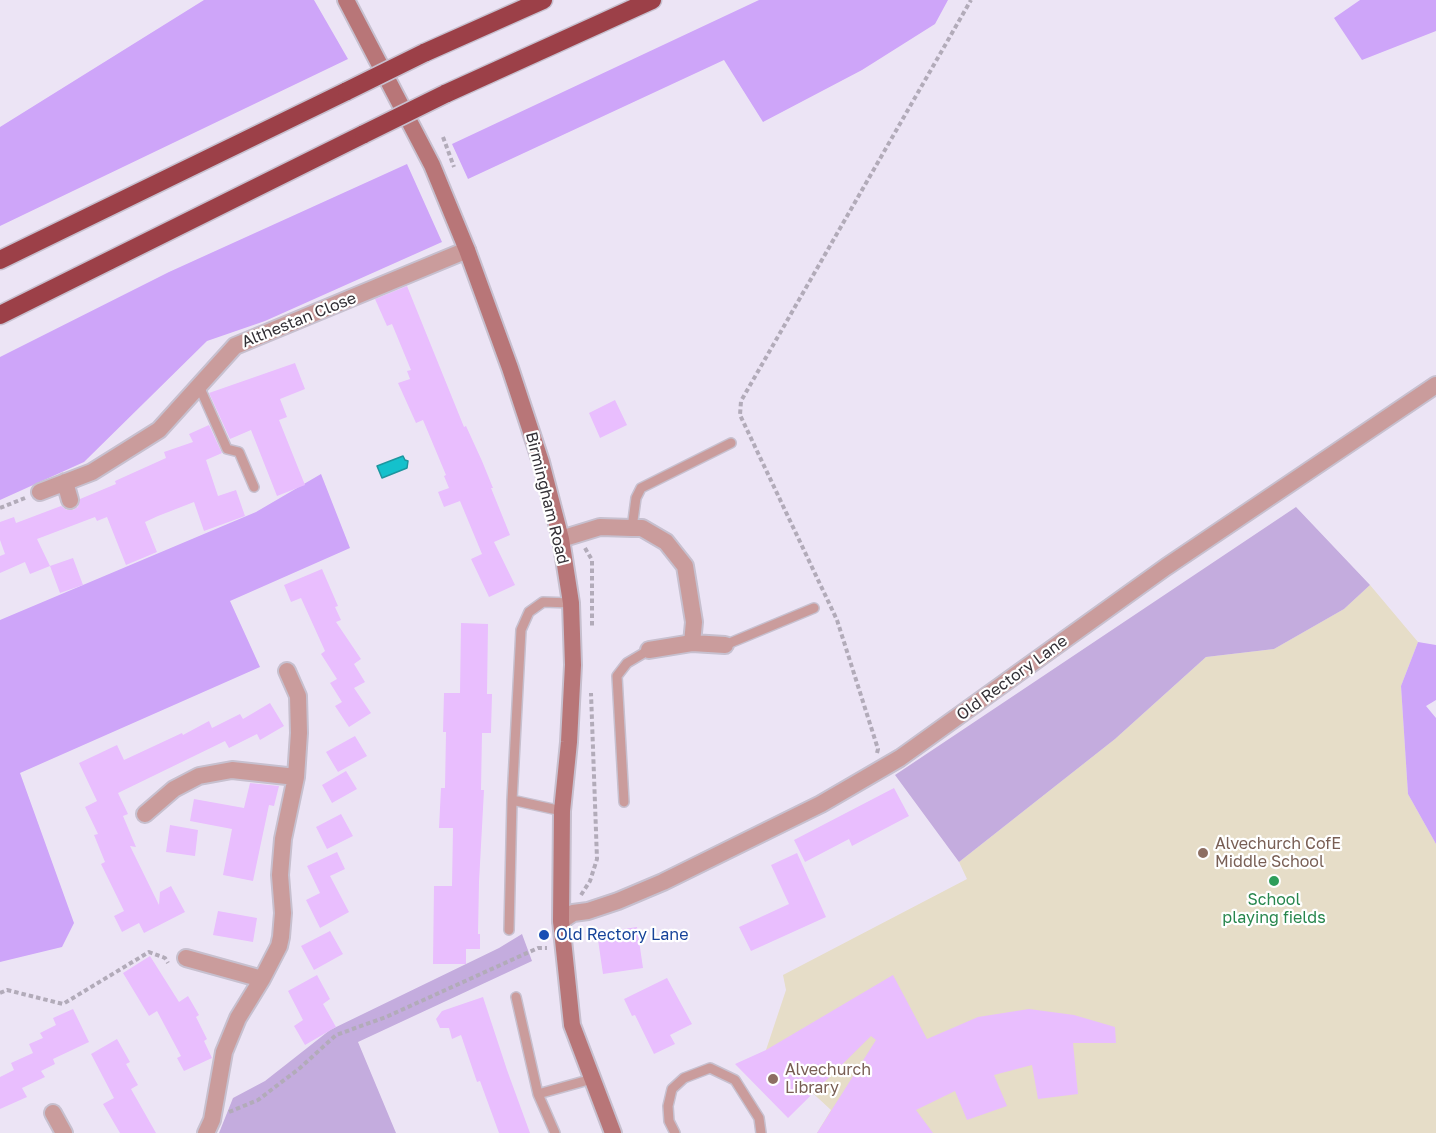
<!DOCTYPE html>
<style>
body{margin:0}
canvas{display:block;background:#ece4f5}
</style>
<canvas width="1436" height="1133"></canvas>
<script>
const c = document.querySelector('canvas').getContext('2d');
c.lineJoin = 'round';
function fillPath(path, color) {
  c.fillStyle = color;
  c.fill(path, 'evenodd');
}
function poly(rows) {
  const path = new Path2D();
  for (const r of rows) {
    path.moveTo(r[0], r[1]);
    for (let i = 2; i < r.length; i += 2) path.lineTo(r[i], r[i + 1]);
  }
  return path;
}
function strokePath(path, color, width, dash) {
  c.strokeStyle = color;
  c.lineWidth = width;
  c.lineCap = dash ? 'butt' : 'round';
  c.setLineDash(dash || []);
  c.stroke(path);
}
function drawText(font, color, halo, rows, align = 'center') {
  c.font = font + ' "Golos Text",sans-serif';
  c.lineWidth = 4.5;
  c.setLineDash([]);
  c.textBaseline = 'middle';
  c.strokeStyle = halo;
  c.fillStyle = color;
  for (const [text, x, y, turn = 0] of rows) {
    c.save();
    c.translate(x, y);
    c.rotate((+turn || 0) * Math.PI / 180);
    c.textAlign = isNaN(turn) ? turn : align;
    if (halo) c.strokeText(text, 0, 0);
    c.fillText(text, 0, 0);
    c.restore();
  }
}
fillPath(poly([
 [1370,585,1418,642,1401,686,1408,794,1436,844,1436,1133,817,1133,831,1110,766,1050,786,990,783,975,967,879,959,862,1115,739,1206,657,1274,649,1344,609]
]), '#e6ddc8');
fillPath(poly([
 [1296,507,1370,585,1344,609,1274,649,1206,657,1115,739,959,862,895,775],
 [522,934,532,961,358,1042,396,1133,219,1133,233,1098,265,1081,330,1030,499,948]
]), '#c4acde');
fillPath(poly([
 [204,0,314,0,348,59,0,226,0,127],
 [759,0,948,0,935,24,862,70,763,122,724,60,468,179,452,144],
 [1360,0,1436,0,1436,31,1362,60,1334,18],
 [407,164,442,242,265,321,207,341,84,462,0,500,0,357,169,272],
 [321,474,350,548,230,601,260,667,20,773,74,923,62,947,0,962,0,620,256,512],
 [1418,642,1436,645,1436,700,1426,706,1436,718,1436,844,1408,794,1401,686]
]), '#cea5f9');
const water = poly([
 [403,456,405,460,408,461,407,468,382,478,377,466,403,456]
]);
fillPath(water, '#14c1cc');
strokePath(water, '#1d969f', 1.5);
fillPath(poly([
 [407,286,464,427,466,426,482,461,493,488,491,488,510,535,494,542,515,585,489,597,471,559,482,554,460,501,444,507,438,492,449,488,444,476,446,475,423,420,416,423,398,383,410,379,407,371,411,370,392,324,387,326,375,299],
 [295,363,305,389,280,399,287,417,279,420,305,485,277,496,251,430,230,439,209,393],
 [615,400,627,425,600,438,589,413],
 [209,425,222,453,206,460,218,496,236,490,245,516,204,531,194,502,158,516,145,522,157,552,126,565,107,517,97,521,95,517,37,539,50,566,30,574,25,562,0,573,0,556,5,554,0,540,0,522,14,517,16,523,61,506,67,510,73,510,78,507,80,499,116,484,115,481,166,458,164,452,193,442,189,434],
 [73,558,83,585,60,593,50,566],
 [322,569,338,606,335,607,341,620,336,622,361,659,354,664,365,682,354,688,371,713,349,727,335,706,342,702,330,683,337,679,321,654,325,651,301,598,291,602,284,585],
 [461,623,488,624,487,694,492,694,491,733,482,733,481,790,484,790,479,882,478,934,480,934,480,949,466,949,466,964,433,964,434,886,452,886,453,828,439,828,441,788,445,788,446,732,443,732,444,693,460,693],
 [270,703,284,726,260,740,257,734,229,748,225,741,118,793,128,814,123,816,136,847,130,846,159,905,160,892,171,886,185,912,144,933,139,923,122,932,114,916,124,911,101,864,105,862,94,835,98,834,85,807,97,801,79,763,117,745,124,760,182,733,183,735,209,721,212,728,240,714,243,719],
 [355,736,367,756,338,772,326,752],
 [346,771,357,789,332,803,322,785],
 [250,783,279,786,274,806,269,805,253,881,223,875,232,829,190,821,194,799,244,808],
 [894,788,909,816,852,846,849,839,805,862,794,840],
 [341,814,353,836,327,849,316,827],
 [170,825,198,830,195,856,166,852],
 [337,852,345,869,330,876,349,912,320,928,306,900,320,893,307,866],
 [797,853,826,917,751,951,739,927,789,904,771,865],
 [218,911,257,918,253,942,213,935],
 [637,927,643,968,603,974,597,933],
 [330,931,343,954,314,970,301,946],
 [150,956,179,1002,188,996,199,1015,196,1017,207,1039,204,1041,212,1058,184,1071,177,1058,181,1056,157,1011,149,1016,123,973],
 [317,975,330,999,323,1004,336,1027,305,1045,294,1026,303,1020,288,991],
 [893,975,927,1039,978,1017,1029,1009,1074,1015,1115,1027,1116,1043,1073,1043,1078,1094,1038,1099,1032,1065,994,1075,1007,1106,967,1120,955,1091,916,1110,933,1133,817,1133,876,1040,871,1036,788,1118,735,1064,766,1050],
 [667,978,692,1024,670,1035,675,1044,654,1054,635,1015,632,1016,624,999],
 [483,997,507,1070,530,1133,499,1133,480,1081,477,1082,461,1035,452,1039,449,1028,440,1028,436,1019,442,1011],
 [73,1009,89,1042,53,1059,55,1064,41,1071,45,1077,22,1088,27,1097,0,1109,0,1077,14,1070,11,1063,33,1053,29,1044,43,1038,40,1033,56,1025,53,1018],
 [117,1039,130,1062,126,1064,138,1085,131,1089,156,1133,120,1133,103,1104,114,1098,91,1054]
]), '#e9befe');
const service = poly([
 [199,386,227,449,239,452,254,487],
 [632,528,636,498,641,488,731,443],
 [725,645,814,608],
 [512,800,562,811],
 [624,802,617,676,627,663,649,650],
 [509,930,512,800,521,630,529,612,543,602,571,603],
 [516,997,538,1094,555,1133],
 [538,1094,592,1079],
 [675,1133,669,1121,668,1106,672,1089,684,1078,710,1068,735,1080,759,1118,761,1133]
]);
const minor = poly([
 [65,482,70,500],
 [40,492,92,472,159,430,235,346,467,250],
 [561,539,600,527,632,528,642,528,666,542,685,566,694,622,692,643,725,645],
 [649,650,692,643],
 [145,814,174,789,199,776,232,770,296,777],
 [561,921,573,913,588,911,618,901,663,882,821,804,900,758,1166,567,1436,385],
 [186,958,262,979],
 [53,1113,64,1133],
 [206,1133,212,1120,224,1052,238,1018,262,979,279,946,281,937,283,913,280,875,283,839,296,777,299,733,298,696,287,671]
]);
const secondary = poly([
 [346,0,432,165,467,250,510,368,541,462,561,539,571,603,573,665,569,742,562,811,561,921,572,1025,613,1133]
]);
const motorway = poly([
 [424,53,543,0],
 [445,94,652,0],
 [0,260,347,91],
 [0,315,364,134]
]);
strokePath(service, '#c7c0cf', 12);
strokePath(minor, '#c7c0cf', 20);
strokePath(secondary, '#c7c0cf', 20);
strokePath(motorway, '#c7c0cf', 21);
strokePath(poly([
 [443,137,454,167],
 [0,508,25,498],
 [585,548,592,560,592,626],
 [877,753,878,749,837,620,740,415,741,401,971,0],
 [581,895,590,881,597,859,591,693],
 [0,993,7,990,63,1004,149,952,165,958,168,963],
 [229,1112,258,1100,300,1068,336,1035,386,1017,538,948,547,948]
]), '#b2abb9', 4, [4.5, 3]);
strokePath(service, '#ca9c9c', 9);
strokePath(minor, '#ca9c9c', 16);
strokePath(secondary, '#b87678', 16);
strokePath(motorway, '#9c4048', 18);
const motorwayBridge = poly([
 [347,91,424,53],
 [364,134,445,94]
]);
strokePath(motorwayBridge, '#c7c0cf', 21, []);
strokePath(motorwayBridge, '#9c4048', 18);
for (const [x, y, r, color] of [
 [1203,853,6,"#8d6e63"],
 [1274,881,6,"#2e9e5b"],
 [544,935,6,"#1a4fb4"],
 [773,1079,6,"#8d6e63"]
]) {
  const dot = new Path2D();
  dot.arc(x, y, r, 0, 2 * Math.PI);
  c.fillStyle = color;
  c.fill(dot);
  strokePath(dot, '#fff', 2);
}
drawText('16px', '#333036', '#fff', [
 ["Althestan Close",299,320,-22],
 ["Birmingham Road",547,498,76],
 ["Old Rectory Lane",1012,678,-36]
]);
drawText('16px', '#785e54', '#fff', [
 ["Alvechurch CofE",1215,844],
 ["Middle School",1215,862],
 ["Alvechurch",785,1070],
 ["Library",785,1088]
], 'left');
drawText('16px', '#27864d', '#fff', [
 ["School",1274,900],
 ["playing fields",1274,918]
]);
drawText('16px', '#164399', '#fff', [
 ["Old Rectory Lane",556,935]
], 'left');
</script>
